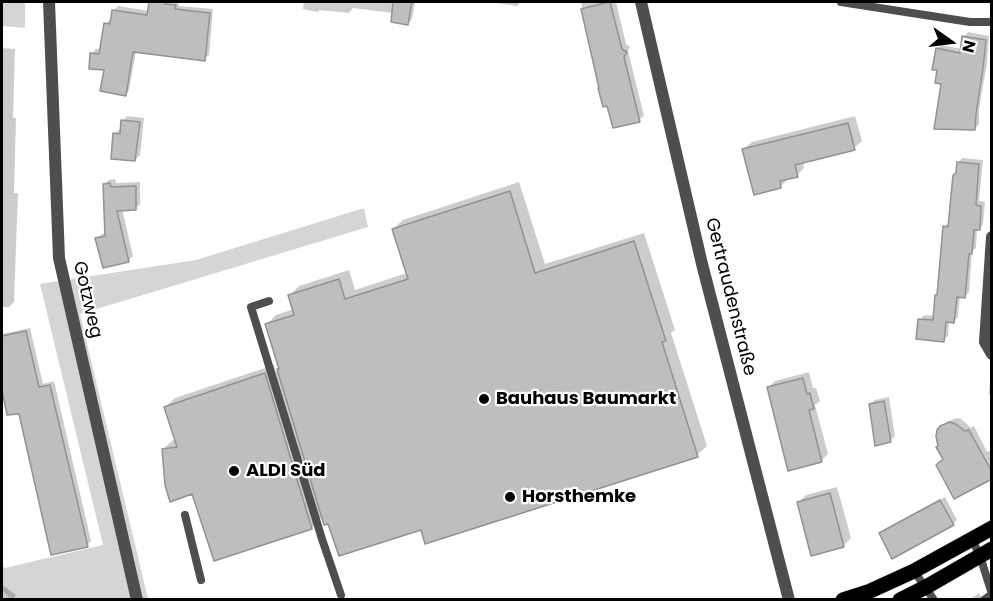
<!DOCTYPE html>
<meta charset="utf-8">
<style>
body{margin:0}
#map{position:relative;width:993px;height:601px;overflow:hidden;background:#fff;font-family:Poppins,sans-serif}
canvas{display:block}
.frame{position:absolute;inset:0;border:3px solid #000;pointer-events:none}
.north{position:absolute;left:921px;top:12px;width:60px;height:60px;-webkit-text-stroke:4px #fff;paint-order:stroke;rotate:104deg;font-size:16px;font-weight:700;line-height:24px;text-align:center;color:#000}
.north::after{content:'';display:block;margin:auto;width:21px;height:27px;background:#000;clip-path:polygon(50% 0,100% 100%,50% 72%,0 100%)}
</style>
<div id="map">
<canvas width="993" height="601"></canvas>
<div class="frame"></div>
<div class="north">N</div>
</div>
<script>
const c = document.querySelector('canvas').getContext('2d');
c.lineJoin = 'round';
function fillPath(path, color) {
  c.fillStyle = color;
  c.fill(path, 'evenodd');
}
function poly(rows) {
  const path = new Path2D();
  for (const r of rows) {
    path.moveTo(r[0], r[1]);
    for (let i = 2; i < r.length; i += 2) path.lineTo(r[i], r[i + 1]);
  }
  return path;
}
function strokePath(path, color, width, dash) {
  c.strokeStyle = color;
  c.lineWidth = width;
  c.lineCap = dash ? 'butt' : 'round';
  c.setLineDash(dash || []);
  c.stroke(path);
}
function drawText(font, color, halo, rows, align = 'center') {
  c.font = font + ' Poppins,sans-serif';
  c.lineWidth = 4.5;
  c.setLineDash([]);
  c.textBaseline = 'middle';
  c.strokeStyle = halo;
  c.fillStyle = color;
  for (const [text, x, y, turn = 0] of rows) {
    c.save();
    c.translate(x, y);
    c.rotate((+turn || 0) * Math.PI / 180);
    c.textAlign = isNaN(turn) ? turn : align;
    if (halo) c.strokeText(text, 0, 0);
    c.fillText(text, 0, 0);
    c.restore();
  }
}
fillPath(poly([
 [2,2,25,2,25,28,2,26],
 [364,208,368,227,80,314,148,599,11,599,2,590,2,565,5,568,103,545,40,284,196,260]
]), '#d5d5d5');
fillPath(poly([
 [151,2,178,2,179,6,213,9,209,55,204,59,136,51,129,90,125,94,92,53,96,49,101,50,106,24,110,19,112,20,114,10,118,6,149,11],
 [304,2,415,2,412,19,408,24,393,13,353,8,349,13,319,10,318,12,303,9],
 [490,2,521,2,517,6],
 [581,2,616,2,626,44,630,47,628,51,644,116,639,120,608,105,604,105],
 [968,32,989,36,987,63,979,109,979,124,975,129,942,83,939,69,937,49,941,45,962,49,964,37],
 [2,48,15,49,13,118,16,118,14,193,18,193,14,302,9,307,2,307],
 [127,116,144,118,140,155,135,160,115,133,120,129,122,129,123,121],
 [855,116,862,141,854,148,803,161,804,168,797,175,788,179,781,186,744,149,752,142],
 [962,158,983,160,979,201,985,202,983,224,979,229,977,228,976,248,972,251,969,292,965,296,960,296,958,317,954,321,949,321,948,336,943,340,920,320,924,315,935,316,939,293,944,227,948,223,958,163],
 [115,179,116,183,140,182,140,204,135,209,122,209,133,256,128,261,97,238,102,234,106,233,105,184,109,180],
 [519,182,545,264,644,233,675,330,671,333,707,446,697,455,422,528,329,522,323,516,312,528,193,492,163,449,173,440,176,439,165,407,175,398,274,365,276,372,280,368,266,325,276,315,294,309,289,296,299,286,349,270,355,290,407,273,393,229,403,220],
 [30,328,43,384,54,381,91,541,87,545,20,412,9,414,2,383,2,334],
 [809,372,813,388,816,388,820,401,815,405,828,454,821,461,769,387,775,381],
 [992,379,992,395,989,394,990,381],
 [889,397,895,436,890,441,870,405,875,400],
 [956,418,961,419,971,428,974,426,987,452,992,450,992,478,944,459,941,427,947,422],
 [837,487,851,538,843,546,799,502,806,495],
 [945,497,957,520,953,524,881,533,885,529],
 [4,586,16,595,14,598,16,600,2,600,2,589],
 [979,593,983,600,969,600]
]), '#0003');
const building = poly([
 [149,2,165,2,165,4,176,5,175,9,210,13,205,61,133,52,126,96,100,91,104,70,89,69,90,53,99,54,104,23,110,24,112,10,147,15,149,2],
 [393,2,412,2,408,25,391,22,393,2],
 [609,2,610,2,622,49,627,52,624,57,640,122,613,128,607,106,603,107,598,88,599,88,581,9,609,2],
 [962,36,986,40,983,68,976,114,975,130,934,129,941,84,935,83,937,70,932,70,936,48,960,53,962,36],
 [121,120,140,122,135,161,111,159,113,133,120,134,121,120],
 [848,123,855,150,795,165,798,177,780,181,781,188,754,195,742,149,848,123],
 [957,162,979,164,976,205,981,206,980,230,974,230,972,254,969,254,965,298,957,297,954,323,946,322,944,342,916,339,918,319,933,320,935,295,937,295,943,226,948,227,953,175,956,173,957,162],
 [110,183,111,187,136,186,136,210,117,211,129,262,103,268,95,238,105,236,103,184,110,183],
 [510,191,535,273,634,241,666,341,662,342,698,457,425,544,421,530,339,556,328,524,324,525,277,369,279,369,265,324,294,315,288,295,339,279,345,299,408,279,392,229,510,191],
 [26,331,39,387,50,385,88,547,51,555,19,414,7,415,2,390,2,336,26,331],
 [265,373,312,529,214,561,192,494,170,502,165,485,162,449,177,447,164,407,265,373],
 [803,378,807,394,810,393,814,409,809,410,822,462,788,471,767,387,803,378],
 [884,401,891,442,875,446,869,404,884,401],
 [950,422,956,424,965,431,969,430,992,472,992,479,954,499,936,465,943,459,936,447,938,446,936,436,937,430,940,426,950,422],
 [830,493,844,547,811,556,797,502,830,493],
 [940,500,954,525,892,559,879,533,940,500]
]);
fillPath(building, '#bebebe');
strokePath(building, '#929292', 1.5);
const primary = poly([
 [843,600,868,592,914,571,992,528],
 [900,600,926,587,992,549]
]);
strokePath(primary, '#dbdbdb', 16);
strokePath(poly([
 [841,2,970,22,992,22],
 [269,301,251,307,322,539,341,595],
 [185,515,201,580],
 [972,539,980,556,992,594],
 [914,571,934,600],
 [984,600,992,594]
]), '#4e4e4e', 8);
strokePath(poly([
 [49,2,59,258,137,600],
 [641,2,702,264,789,600],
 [992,237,985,342,992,354]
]), '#4e4e4e', 12);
strokePath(primary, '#000', 15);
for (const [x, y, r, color] of [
 [484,399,6,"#000"],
 [234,471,6,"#000"],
 [510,497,6,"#000"]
]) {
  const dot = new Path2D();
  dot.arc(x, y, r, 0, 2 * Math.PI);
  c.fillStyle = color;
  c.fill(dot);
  strokePath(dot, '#fff', 2);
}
drawText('18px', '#000', '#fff', [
 ["Gertraudenstraße",730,297,76],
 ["Gotzweg",87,300,77]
]);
drawText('bold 18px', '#000', '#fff', [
 ["Bauhaus Baumarkt",496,399],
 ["ALDI Süd",246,471],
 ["Horsthemke",522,497]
], 'left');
</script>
